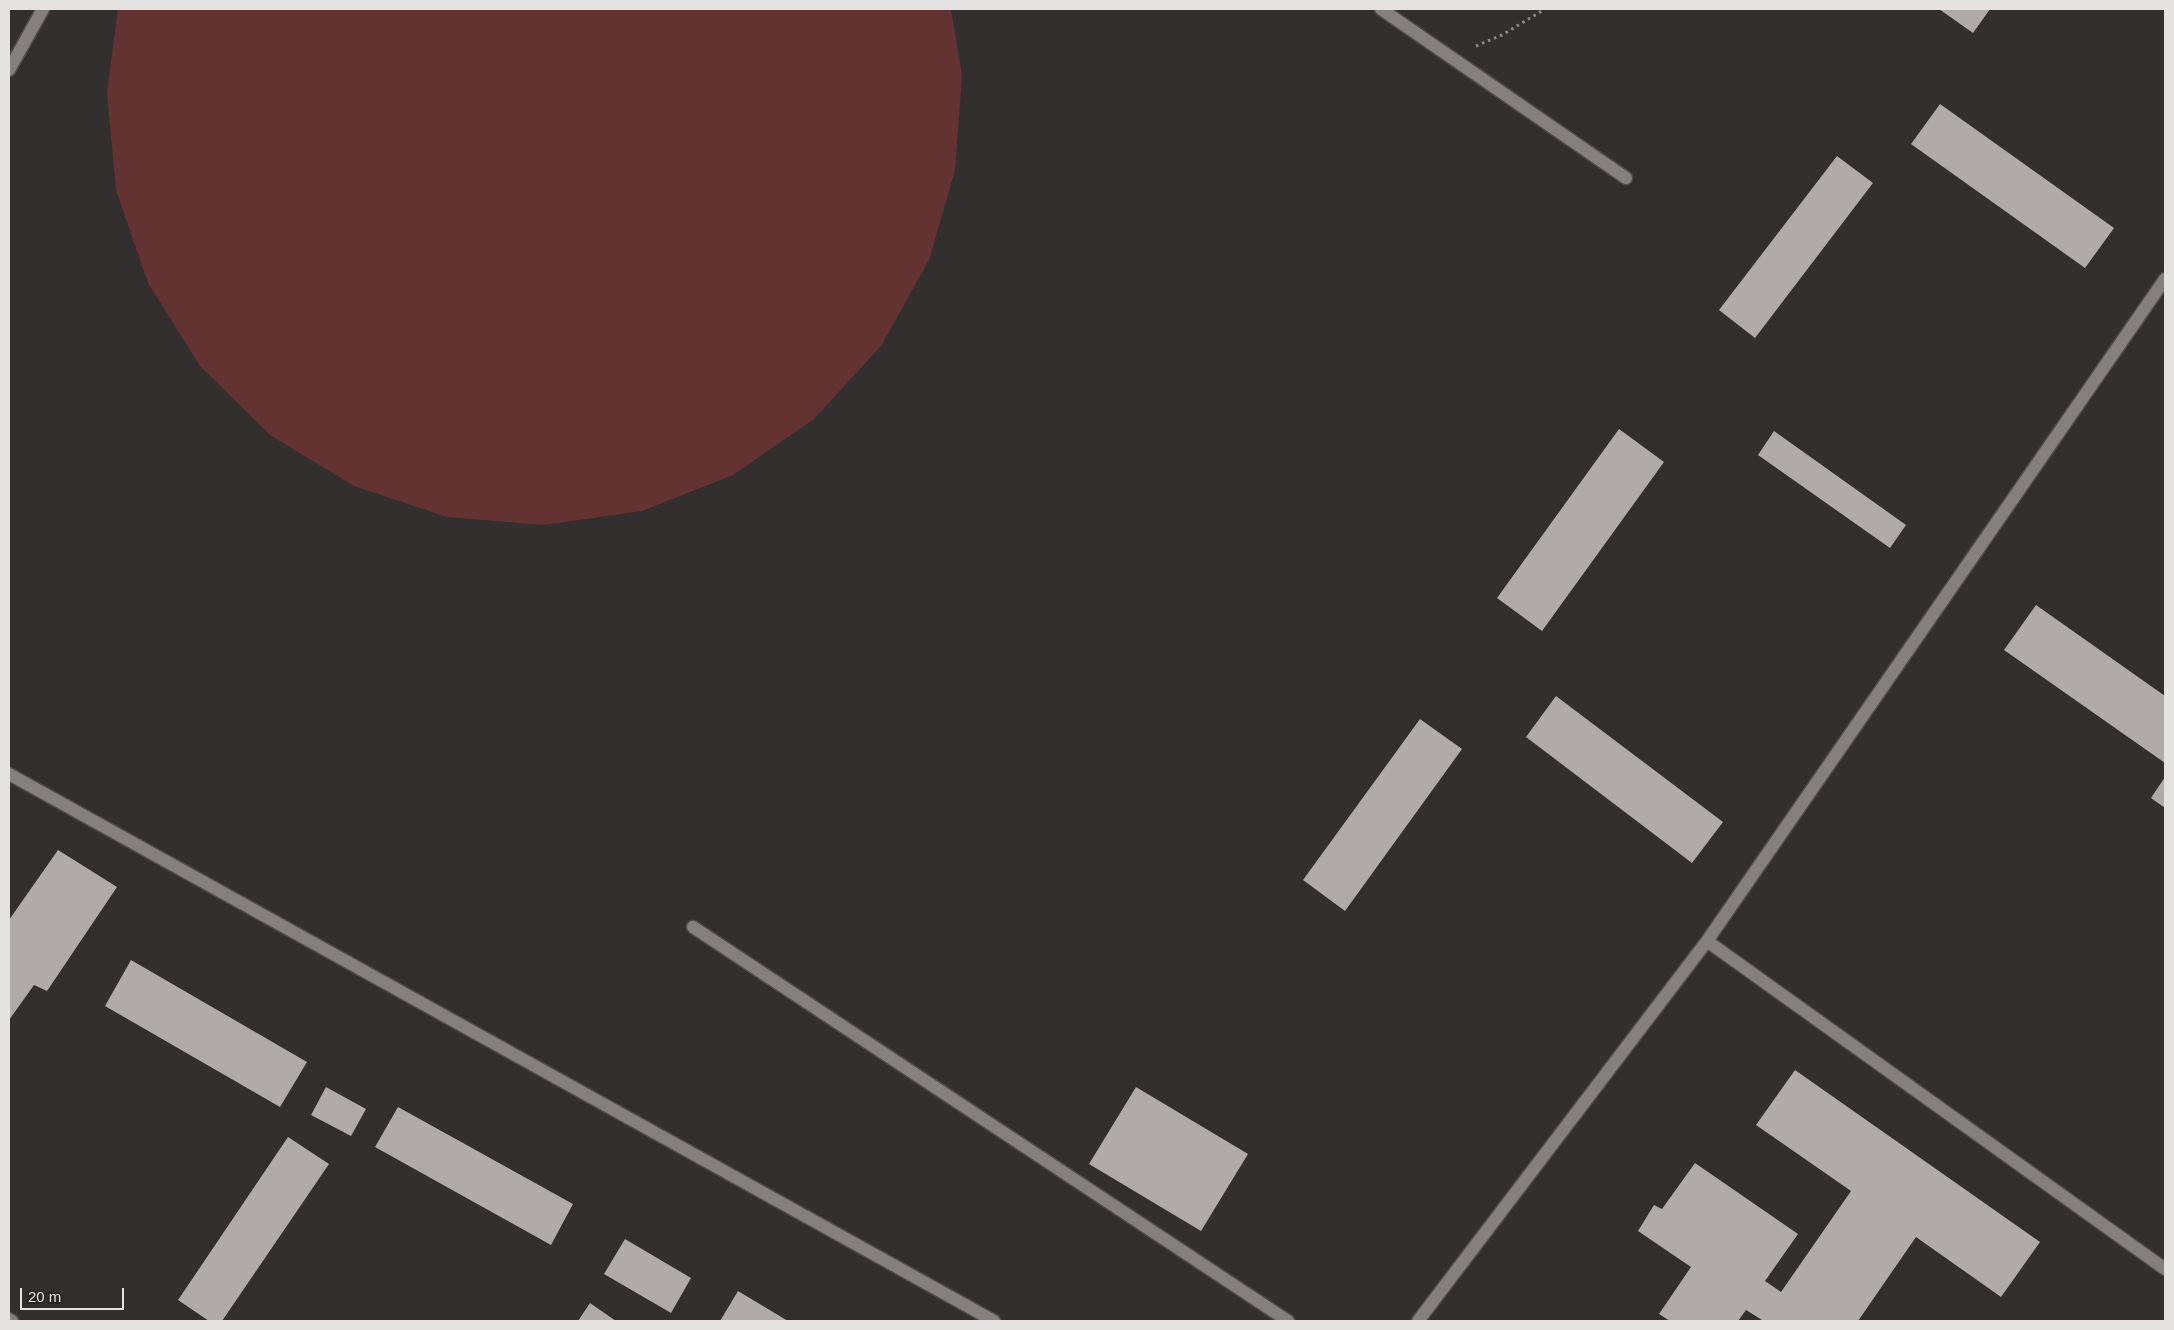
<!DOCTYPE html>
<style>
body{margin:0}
#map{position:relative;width:2174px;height:1330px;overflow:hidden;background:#342f2f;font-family:Helvetica,sans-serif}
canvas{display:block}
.frame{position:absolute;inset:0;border:10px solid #e5e2e2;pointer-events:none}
.scale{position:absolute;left:20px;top:1288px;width:104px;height:22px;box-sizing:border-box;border:2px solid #e5e2e2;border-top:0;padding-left:6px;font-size:15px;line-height:18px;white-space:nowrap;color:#e5e2e2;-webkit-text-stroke:4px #2a2525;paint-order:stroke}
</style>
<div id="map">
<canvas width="2174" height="1330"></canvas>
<div class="frame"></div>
<div class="scale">20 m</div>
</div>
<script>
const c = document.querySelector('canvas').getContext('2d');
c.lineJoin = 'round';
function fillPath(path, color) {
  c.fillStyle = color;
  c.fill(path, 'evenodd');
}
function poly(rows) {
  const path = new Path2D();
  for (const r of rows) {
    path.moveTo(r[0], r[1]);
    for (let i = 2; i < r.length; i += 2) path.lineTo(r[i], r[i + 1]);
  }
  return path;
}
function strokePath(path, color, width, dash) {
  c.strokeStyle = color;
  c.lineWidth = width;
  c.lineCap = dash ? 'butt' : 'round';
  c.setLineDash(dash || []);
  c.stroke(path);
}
fillPath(poly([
 [118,9,951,9,962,76,955,170,929,260,881,346,814,419,733,475,642,511,544,525,447,517,354,486,270,435,200,366,148,283,116,190,107,93]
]), '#633331');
fillPath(poly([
 [1939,9,1990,9,1973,33],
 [1940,104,2114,228,2085,268,1911,144],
 [1837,156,1873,183,1755,338,1719,310],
 [1619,429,1664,462,1542,631,1497,598],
 [1774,431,1906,525,1890,548,1758,455],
 [2036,605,2165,696,2165,763,2004,650],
 [1556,696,1723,822,1692,863,1526,737],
 [1420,719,1462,749,1345,911,1303,880],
 [2165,777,2165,808,2151,798],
 [58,850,117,887,47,991,34,985,9,1020,9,920],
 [131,960,307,1062,280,1107,105,1006],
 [1795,1070,2040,1242,2001,1297,1916,1237,1858,1321,1761,1321,1762,1320,1746,1310,1738,1321,1670,1321,1659,1314,1691,1267,1638,1231,1654,1205,1662,1209,1695,1163,1798,1234,1765,1281,1781,1292,1851,1191,1756,1125],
 [326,1087,366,1109,351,1136,311,1115],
 [1136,1087,1248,1154,1201,1231,1089,1164],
 [398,1107,573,1204,551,1245,375,1147],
 [288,1137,329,1164,222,1321,209,1321,178,1300],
 [625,1239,691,1278,671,1313,604,1274],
 [738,1291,788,1321,720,1321],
 [590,1303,616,1321,578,1321]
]), '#b0aaaa');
const street = poly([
 [1381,9,1626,178],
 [9,70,43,9],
 [9,774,994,1321],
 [693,927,1288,1321],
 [1707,941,2165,1269],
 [9,1319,12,1321],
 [1418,1321,1707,941,2165,279]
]);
strokePath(street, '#504c4c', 15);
strokePath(poly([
 [1476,46,1502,35,1545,9]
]), '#8d8989', 3, [2.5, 4]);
strokePath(street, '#857f7e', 12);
</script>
